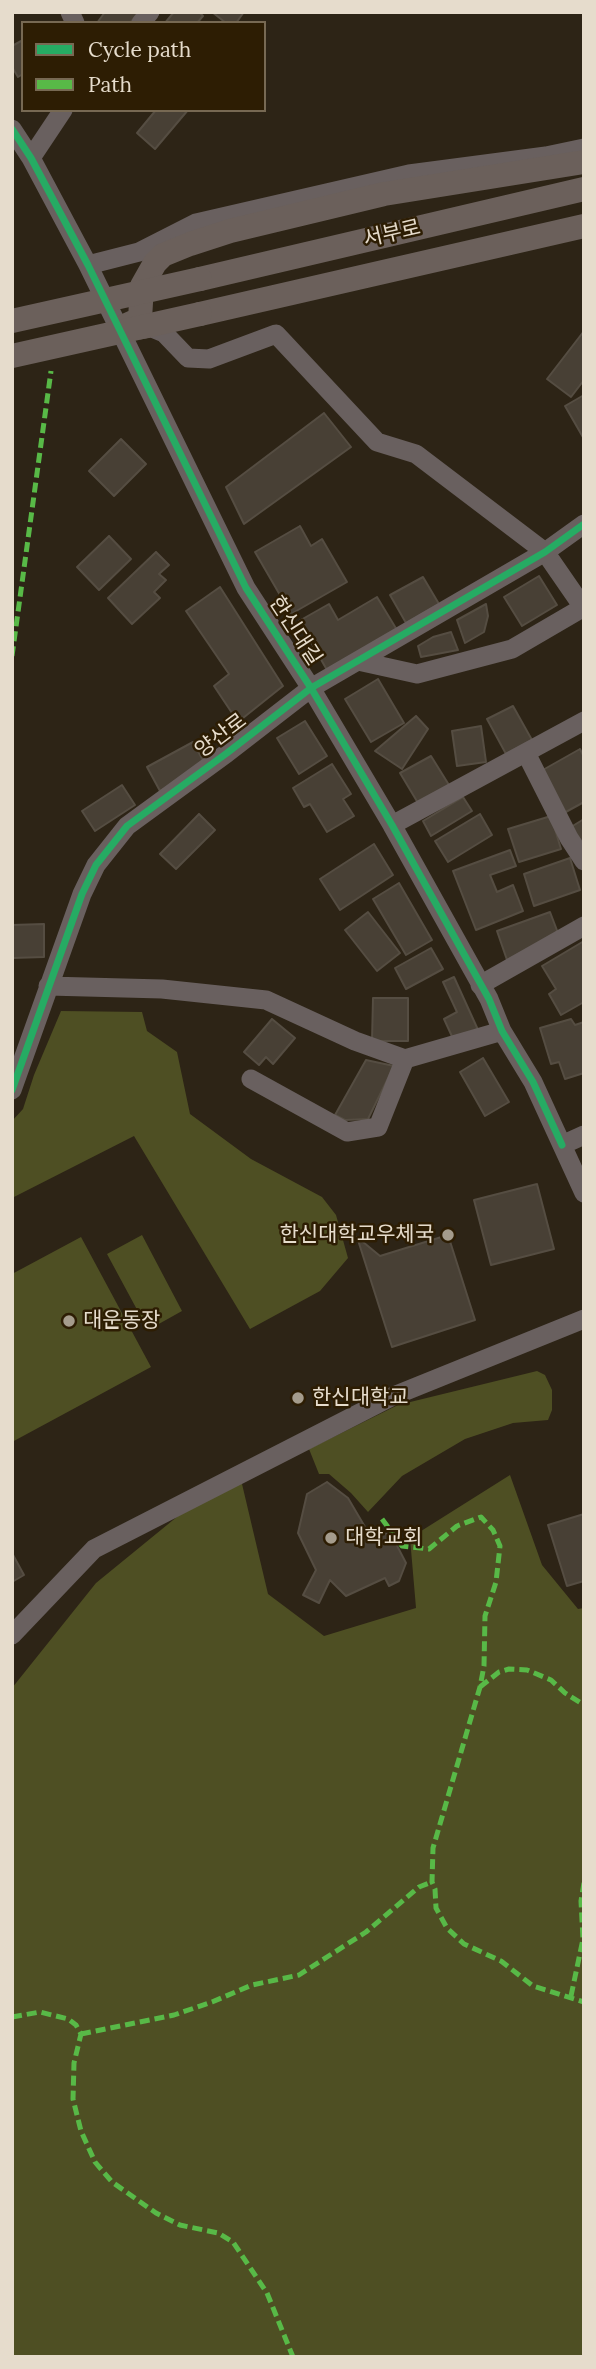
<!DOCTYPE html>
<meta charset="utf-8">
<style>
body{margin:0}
#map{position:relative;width:596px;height:2369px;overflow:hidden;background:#2d2416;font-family:Lora,serif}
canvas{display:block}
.frame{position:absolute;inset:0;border:14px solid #e6dccc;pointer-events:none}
.legend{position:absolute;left:21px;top:21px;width:245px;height:91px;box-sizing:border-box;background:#2d1d03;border:2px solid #776953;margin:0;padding:9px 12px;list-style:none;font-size:21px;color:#e6dccc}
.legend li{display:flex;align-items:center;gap:14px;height:35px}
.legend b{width:35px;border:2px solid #776953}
</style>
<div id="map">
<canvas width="596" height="2369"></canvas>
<div class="frame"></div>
<ul class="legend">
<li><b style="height:9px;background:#26ab63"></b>Cycle path</li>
<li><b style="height:9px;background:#58b947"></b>Path</li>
</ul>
</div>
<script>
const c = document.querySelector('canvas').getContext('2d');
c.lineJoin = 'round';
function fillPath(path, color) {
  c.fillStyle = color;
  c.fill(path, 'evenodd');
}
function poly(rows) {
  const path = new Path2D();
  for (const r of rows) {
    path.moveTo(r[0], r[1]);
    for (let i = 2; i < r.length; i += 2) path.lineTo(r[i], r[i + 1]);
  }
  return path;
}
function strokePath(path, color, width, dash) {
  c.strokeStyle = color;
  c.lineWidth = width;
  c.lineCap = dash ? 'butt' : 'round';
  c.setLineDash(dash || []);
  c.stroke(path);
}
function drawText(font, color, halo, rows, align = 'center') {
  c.font = font + ' Lora,"Noto Sans KR",serif';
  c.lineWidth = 5;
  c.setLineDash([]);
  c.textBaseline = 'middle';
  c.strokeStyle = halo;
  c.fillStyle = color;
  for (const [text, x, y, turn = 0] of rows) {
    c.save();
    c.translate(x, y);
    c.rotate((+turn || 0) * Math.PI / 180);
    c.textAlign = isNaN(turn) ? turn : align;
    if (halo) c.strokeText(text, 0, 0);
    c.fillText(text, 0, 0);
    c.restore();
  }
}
fillPath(poly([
 [61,1011,142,1012,147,1031,177,1052,190,1114,251,1159,322,1197,336,1215,348,1258,320,1291,250,1329,134,1136,12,1198,12,1121,23,1109,34,1075],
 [142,1235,182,1311,148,1330,107,1254],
 [81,1237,151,1367,12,1442,12,1274],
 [537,1371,545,1375,552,1390,552,1410,548,1420,513,1423,465,1439,402,1476,368,1512,351,1493,329,1474,319,1474,309,1449,398,1405],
 [238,1467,268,1594,324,1636,416,1608,410,1538,510,1475,542,1565,578,1609,584,1608,584,2357,12,2357,12,1688,96,1583]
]), '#4e4f23');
const building = poly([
 [105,12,139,12,130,23,97,23,105,12],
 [174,12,199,12,203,16,197,23,165,23,174,12],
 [212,12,244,12,236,23,226,23,212,12],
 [23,40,23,74,18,77,12,67,12,46,23,40],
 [156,110,188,110,155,149,137,133,156,110],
 [584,331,584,380,571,397,547,379,584,331],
 [584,395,584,439,565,406,584,395],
 [324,413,351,447,244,524,226,487,324,413],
 [121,439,146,464,114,496,89,471,121,439],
 [300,526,311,546,322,539,347,582,291,614,255,552,300,526],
 [109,536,131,559,99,590,77,567,109,536],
 [156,552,169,565,159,574,166,580,154,592,160,598,132,624,108,598,156,552],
 [539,576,557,605,522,626,504,597,539,576],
 [423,577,439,604,406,623,390,595,423,577],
 [220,587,283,686,238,722,214,686,229,674,186,611,220,587],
 [377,597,397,630,327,670,299,621,329,604,338,620,377,597],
 [486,604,488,616,484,632,465,643,457,620,486,604],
 [451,632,458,650,421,657,418,646,433,637,451,632],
 [378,679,404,723,371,742,345,699,378,679],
 [513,706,532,740,506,754,487,719,513,706],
 [416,716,428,729,402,769,375,751,416,716],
 [305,721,327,756,299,774,277,738,305,721],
 [481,726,486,762,457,766,452,731,481,726],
 [193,742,206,766,160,791,147,767,193,742],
 [580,749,584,757,584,802,564,813,541,771,580,749],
 [431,756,449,785,418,803,400,773,431,756],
 [332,764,351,794,343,799,354,816,327,832,310,804,304,807,293,788,332,764],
 [122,785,135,805,95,831,82,811,122,785],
 [463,797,472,811,431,836,423,821,463,797],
 [199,814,215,830,176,869,160,854,199,814],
 [480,814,492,835,448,862,435,841,480,814],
 [551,816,561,849,519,862,508,829,551,816],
 [584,819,584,848,571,827,584,819],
 [374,844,393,875,340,910,320,879,374,844],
 [510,850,516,866,490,875,497,892,513,885,523,911,476,930,453,871,510,850],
 [570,858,580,890,534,906,524,874,570,858],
 [399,883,432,940,406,955,373,899,399,883],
 [368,912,400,953,377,971,345,930,368,912],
 [550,912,558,933,507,960,497,931,550,912],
 [44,924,44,957,12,958,12,925,44,924],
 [584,941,584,1002,561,1015,549,994,556,989,542,966,584,941],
 [431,948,443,969,406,989,395,968,431,948],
 [454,977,479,1032,455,1043,444,1019,457,1012,443,982,454,977],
 [373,998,408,998,408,1041,372,1041,373,998],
 [272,1019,295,1038,273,1064,266,1057,259,1065,244,1052,272,1019],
 [571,1019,575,1025,584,1022,584,1073,565,1079,559,1062,551,1064,540,1028,571,1019],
 [483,1058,509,1102,485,1116,460,1072,483,1058],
 [366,1060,394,1066,368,1119,345,1120,335,1115,366,1060],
 [537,1184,554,1249,491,1265,474,1200,537,1184],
 [448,1235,475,1320,392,1347,357,1237,380,1256,448,1235],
 [327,1482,348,1498,368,1532,391,1534,406,1563,399,1581,389,1586,385,1578,346,1596,330,1580,319,1603,303,1595,316,1570,298,1533,307,1494,327,1482],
 [584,1514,584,1581,567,1586,548,1525,584,1514],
 [12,1553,24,1575,12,1582,12,1553]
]);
fillPath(building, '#484035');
strokePath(building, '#554d42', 2);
strokePath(poly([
 [70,12,75,23],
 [141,23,150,12],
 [12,129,31,158,88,265,246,588,311,688,392,825,489,999,502,1031,533,1082,584,1193],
 [31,158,63,110],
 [88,265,139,252,196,223,409,174,546,156,584,148],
 [140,330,152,328,164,333,188,358,209,359,276,334,377,442,416,454,545,552,583,607],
 [358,661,417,674,512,649,584,607],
 [526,753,569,838,584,861],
 [392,825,584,721],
 [480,985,584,926],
 [48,986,162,989,266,1000,355,1041,405,1059,502,1031],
 [251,1079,347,1132,378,1127,405,1059],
 [12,1090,82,894,96,865,127,826,227,753,311,688,545,552,584,524],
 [562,1145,584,1135],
 [12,1635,94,1549,391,1397,584,1319]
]), '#69605f', 19);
strokePath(poly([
 [200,279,584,189],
 [200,314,584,226],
 [118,329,140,319,142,286,155,263,163,255,190,244,230,231,384,194,584,162]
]), '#6b605b', 24);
strokePath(poly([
 [12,321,200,279],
 [12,356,200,314]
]), '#6b605b', 24);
strokePath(poly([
 [12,656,51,371],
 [382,1519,402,1546,429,1549,457,1526,481,1517,493,1530,500,1546,496,1582,485,1616,484,1666,480,1687,433,1848,432,1882,435,1889,436,1908,447,1928,464,1944,501,1961,533,1986,584,2002],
 [480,1687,499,1672,509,1669,527,1670,551,1680,565,1693,584,1705],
 [571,1996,583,1939,581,1901,584,1883],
 [12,2017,40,2012,68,2019,76,2025,81,2034,74,2063,73,2099,81,2131,95,2162,112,2182,156,2213,180,2225,218,2233,233,2242,267,2293,293,2357],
 [81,2034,174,2015,212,2002,252,1985,299,1975,366,1932,419,1887,432,1882]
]), '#58b947', 5, [10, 5]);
strokePath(poly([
 [12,129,31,158,88,265,246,588,311,688,392,825,489,999,502,1031,533,1082,562,1145],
 [12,1090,82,894,96,865,127,826,227,753,311,688,545,552,584,524]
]), '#26ab63', 7);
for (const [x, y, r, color] of [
 [448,1235,7,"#a59c8c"],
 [69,1321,7,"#a59c8c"],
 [298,1398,7,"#a59c8c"],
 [331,1538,7,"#a59c8c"]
]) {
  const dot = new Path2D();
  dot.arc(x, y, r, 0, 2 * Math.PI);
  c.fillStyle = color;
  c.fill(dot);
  strokePath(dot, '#2d1d03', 2.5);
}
drawText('21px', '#e6dccc', '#2d1d03', [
 ["서부로",392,234,-13],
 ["한신대길",295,631,57],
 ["양산로",221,736,-37]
]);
drawText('21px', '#e6dccc', '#2d1d03', [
 ["한신대학교우체국",434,1235,"right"],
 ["대운동장",83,1321],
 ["한신대학교",312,1398],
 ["대학교회",345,1538]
], 'left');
</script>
